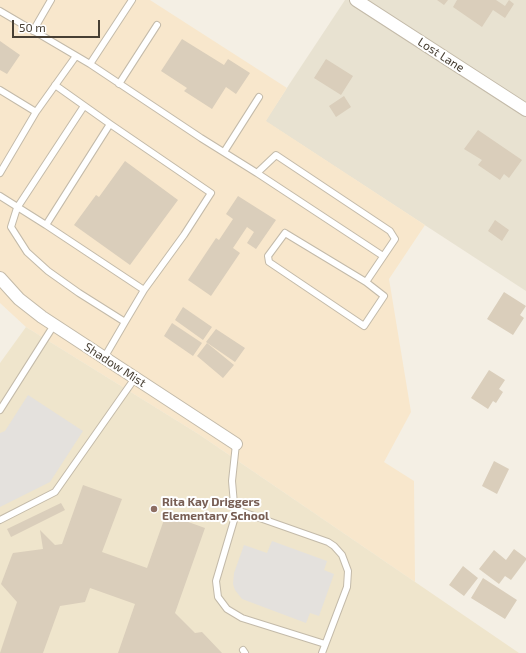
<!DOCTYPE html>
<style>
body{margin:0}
#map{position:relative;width:526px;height:653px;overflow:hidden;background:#f4efe4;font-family:"Exo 2",sans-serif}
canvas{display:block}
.scale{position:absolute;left:12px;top:20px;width:88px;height:18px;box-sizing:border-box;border:2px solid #473f33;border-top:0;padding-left:5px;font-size:12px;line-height:14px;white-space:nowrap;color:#473f33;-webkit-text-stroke:3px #fff;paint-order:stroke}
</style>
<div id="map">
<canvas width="526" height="653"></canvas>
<div class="scale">50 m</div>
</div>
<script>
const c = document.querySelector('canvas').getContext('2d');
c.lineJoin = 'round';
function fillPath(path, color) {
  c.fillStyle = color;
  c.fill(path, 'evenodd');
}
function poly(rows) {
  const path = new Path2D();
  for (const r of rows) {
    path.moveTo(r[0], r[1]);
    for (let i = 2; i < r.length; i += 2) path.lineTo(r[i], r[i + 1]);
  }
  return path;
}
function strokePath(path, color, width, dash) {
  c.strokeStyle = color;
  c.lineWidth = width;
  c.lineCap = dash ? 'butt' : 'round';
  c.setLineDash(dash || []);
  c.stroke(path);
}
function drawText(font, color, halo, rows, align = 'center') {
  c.font = font + ' "Exo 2",sans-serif';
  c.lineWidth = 4;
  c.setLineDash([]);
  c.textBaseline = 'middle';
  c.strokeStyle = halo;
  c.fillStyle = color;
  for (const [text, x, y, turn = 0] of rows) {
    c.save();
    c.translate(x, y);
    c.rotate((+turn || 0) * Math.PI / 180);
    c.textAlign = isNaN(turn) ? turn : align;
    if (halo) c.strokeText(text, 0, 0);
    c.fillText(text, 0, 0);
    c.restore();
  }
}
fillPath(poly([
 [345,0,526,0,526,291,265,121]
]), '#e8e2d1');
fillPath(poly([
 [0,0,150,0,287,88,266,121,425,225,389,279,411,412,384,462,414,481,415,582,200,435,26,327,0,303]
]), '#f8e7cc');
fillPath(poly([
 [26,327,200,435,519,653,0,653,0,363]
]), '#efe5cc');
fillPath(poly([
 [28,395,83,431,50,482,0,507,0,433,5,431],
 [272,541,327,561,324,570,334,574,319,616,310,613,306,623,242,599,235,590,233,584,234,573,244,545,267,553]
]), '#e4e1dd');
fillPath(poly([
 [437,0,448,0,444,5],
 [457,0,496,0,505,6,509,0,514,4,505,18,493,10,482,27,453,7],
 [182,39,224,65,228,59,250,73,236,94,226,87,212,109,184,91,187,88,161,71],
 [0,41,20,55,7,74,0,70],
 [326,59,353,76,341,95,314,78],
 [344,96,351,107,336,117,329,106],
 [478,130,522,160,509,178,504,174,500,180,478,165,482,160,464,149],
 [125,161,178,200,130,265,74,225,96,195,99,197],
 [238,196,276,220,256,249,247,243,254,232,247,227,233,248,240,253,211,296,188,280,216,238,219,240,233,219,226,214],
 [495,220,509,230,502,241,488,231],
 [504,292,526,306,520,315,524,318,513,335,487,319],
 [183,307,212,327,203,340,175,320],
 [172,323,202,343,193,356,164,336],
 [216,329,245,348,235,362,206,342],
 [207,343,234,365,223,378,197,356],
 [489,370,505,380,499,389,503,392,496,403,493,401,488,409,471,398],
 [494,461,509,469,497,494,482,486],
 [83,485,122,499,102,552,147,568,166,514,205,528,175,613,195,633,202,632,222,653,118,653,135,604,90,588,85,602,60,606,43,653,0,653,17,602,1,584,12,555,13,553,43,549,40,530,55,545,62,544],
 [61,503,65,510,11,537,7,529],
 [514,549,526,558,526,560,511,580,505,576,499,584,479,569,494,550,506,560],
 [463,566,478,578,464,596,449,585],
 [483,578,517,600,505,619,471,598]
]), '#dacebb');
const lane = poly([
 [132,0,90,64,201,138,257,173,276,155,390,231,395,239,366,282],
 [0,11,90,64],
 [33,31,51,0],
 [119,84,157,25],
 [0,90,36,112,76,56],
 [84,106,17,208,11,227,27,252,48,271,79,293,125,322,144,290],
 [224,152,259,97],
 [0,173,36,112],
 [257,173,383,256],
 [0,196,46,225,110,124,55,85],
 [46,225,144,290,184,235,211,193,110,124],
 [285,233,366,282,384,296,364,326,269,262,268,256,285,233],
 [104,358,125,322],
 [0,410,54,325],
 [236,444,232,481,234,504,237,510,328,542,334,546,342,555,348,571,347,587,322,653],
 [237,510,216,581,218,597,227,609,242,618,325,644],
 [0,520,55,492,135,378],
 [243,650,245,653]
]);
const street = poly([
 [356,0,526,110],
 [0,278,19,299,42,317,236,444]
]);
strokePath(lane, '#c3baa9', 8);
strokePath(street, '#c3baa9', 14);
strokePath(lane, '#fff', 6);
strokePath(street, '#fff', 12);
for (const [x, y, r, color] of [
 [154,509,4,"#8d6e63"]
]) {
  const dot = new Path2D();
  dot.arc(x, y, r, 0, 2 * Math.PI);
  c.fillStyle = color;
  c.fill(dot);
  strokePath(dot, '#fff', 1.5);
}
drawText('12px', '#473f33', '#fff', [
 ["Lost Lane",441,55,33],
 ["Shadow Mist",115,365,33]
]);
drawText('bold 12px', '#785e54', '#fff', [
 ["Rita Kay Driggers",162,502],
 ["Elementary School",162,516]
], 'left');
</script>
